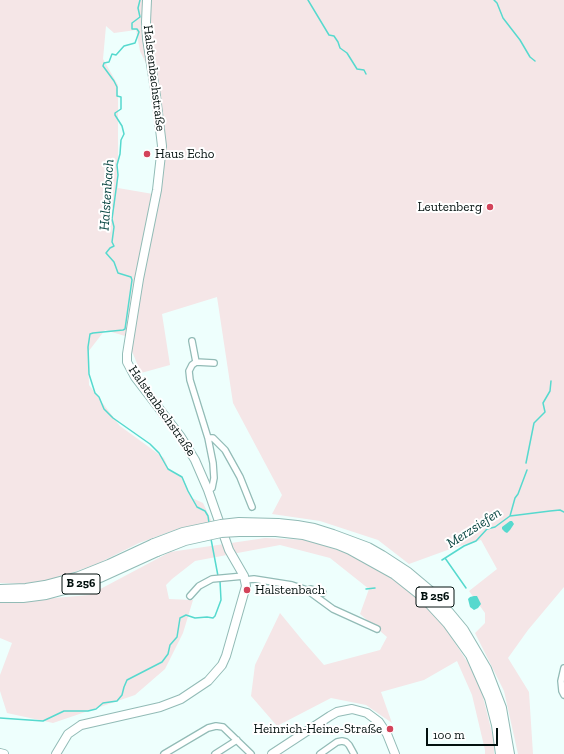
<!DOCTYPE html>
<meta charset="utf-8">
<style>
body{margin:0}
#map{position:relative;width:564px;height:754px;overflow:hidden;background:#eefffd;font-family:"Zilla Slab",serif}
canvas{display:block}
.scale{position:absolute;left:426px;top:728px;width:72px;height:18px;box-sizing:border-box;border:2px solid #03110f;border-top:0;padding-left:5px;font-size:12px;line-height:14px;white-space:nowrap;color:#03110f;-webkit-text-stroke:3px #fff;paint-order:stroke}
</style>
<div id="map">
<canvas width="564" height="754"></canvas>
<div class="scale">100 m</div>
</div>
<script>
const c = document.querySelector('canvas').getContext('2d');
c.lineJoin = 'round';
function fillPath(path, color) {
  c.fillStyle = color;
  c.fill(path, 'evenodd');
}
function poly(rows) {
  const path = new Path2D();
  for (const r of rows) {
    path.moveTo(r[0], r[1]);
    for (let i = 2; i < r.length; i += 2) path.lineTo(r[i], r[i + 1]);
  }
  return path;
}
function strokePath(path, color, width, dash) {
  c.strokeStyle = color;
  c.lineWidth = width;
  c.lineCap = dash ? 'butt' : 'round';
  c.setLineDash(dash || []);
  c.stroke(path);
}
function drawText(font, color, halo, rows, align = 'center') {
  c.font = font + ' "Zilla Slab",serif';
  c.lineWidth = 4;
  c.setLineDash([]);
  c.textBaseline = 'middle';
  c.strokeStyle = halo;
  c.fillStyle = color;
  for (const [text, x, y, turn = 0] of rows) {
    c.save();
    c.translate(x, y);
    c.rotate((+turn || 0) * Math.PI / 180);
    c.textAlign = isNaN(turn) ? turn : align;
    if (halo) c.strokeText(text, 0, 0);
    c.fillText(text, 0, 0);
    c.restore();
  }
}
fillPath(poly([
 [0,0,564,0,564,587,528,630,508,658,529,692,533,754,518,754,504,691,475,633,485,623,485,613,469,591,497,569,481,540,453,548,409,564,378,540,320,521,272,514,282,495,233,403,217,297,162,314,170,365,141,373,131,349,139,296,160,193,159,90,140,51,136,30,114,33,106,26,103,59,118,85,118,188,153,194,134,280,125,336,105,330,88,352,89,385,120,426,164,458,169,470,182,476,192,498,203,503,212,522,180,528,139,543,99,563,55,579,27,584,0,583],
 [265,538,308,540,363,559,395,577,442,623,468,663,482,693,494,741,494,754,485,754,485,750,472,695,457,661,424,680,381,692,392,723,366,705,331,698,277,726,251,696,255,665,280,613,303,641,324,665,380,650,387,637,360,614,369,589,330,558,280,545,195,561,172,579,166,585,169,599,193,600,183,633,165,669,135,695,53,723,7,713,0,691,0,675,12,643,0,638,0,602,21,601,89,595,170,552]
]), '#f5e6e7');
fillPath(poly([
 [510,521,512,521,514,524,510,530,507,533,505,532,502,529,502,527],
 [474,596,477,596,481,604,478,608,474,610,470,607,468,599,470,597]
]), '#56d9ce');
strokePath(poly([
 [140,0,138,8,140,17,132,23,132,29,137,29,139,32,135,43,124,46,116,55,112,54,109,62,104,63,103,66,114,81,117,87,117,96,121,97,121,109,115,113,115,115,122,126,124,134,121,140,120,154,117,165,118,175,112,219,114,227,112,242,114,246,110,248,106,253,114,262,118,273,131,277,132,280,125,329,123,330,93,333,90,334,88,347,89,374,95,393,99,397,104,409,113,418,150,444,159,453,168,469,182,477,188,491,197,507,205,511,208,516,209,523],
 [308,0,329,35,334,36,338,42,340,48,347,53,357,69,364,70,366,74],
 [494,0,497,3,503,18,520,40,530,57,535,61],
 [526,463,534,423,545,412,543,403,550,391,551,381],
 [510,516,515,498,518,494,527,470],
 [211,539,218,576],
 [445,558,466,588],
 [442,560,464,546,476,541,487,529,495,527,510,516,550,511,560,510,564,512],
 [366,589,375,588],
 [0,718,43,721,64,711,88,711,96,709,103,703,117,701,122,695,124,687,127,680,162,662,168,654,170,645,177,637,180,618,186,615,195,618,207,617,213,618,215,616,221,600,220,581]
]), '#56d9ce', 1.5);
const street = poly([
 [192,341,196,362,192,365,189,371,190,380,208,438,213,463,214,478,212,488,208,490],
 [196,362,214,363],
 [208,438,213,438,225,450,240,477,252,507],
 [245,580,254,579,292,585,307,590,333,609,377,629],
 [308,590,311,589,323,593],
 [190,596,199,586,212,579,244,576],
 [564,668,561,681,562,691,564,695],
 [164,754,208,728,216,726,223,727,251,754],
 [215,754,237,740],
 [320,754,337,742,342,741,346,742,349,745,354,754]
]);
const secondary = poly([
 [0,753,4,754],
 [56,754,68,734,81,725,160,707,181,699,208,681,222,665,226,656,246,586,244,576,229,550,208,490,195,460,181,437,135,377,127,362,127,354,139,279,157,190,162,146,156,96,147,39,146,22,147,0],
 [272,754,330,716,337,712,352,709,367,713,379,722,387,734,395,754]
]);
const highway = poly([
 [278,524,297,526,314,529,333,535,368,548,382,556,408,573,433,594,463,630,486,669,501,708,509,754],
 [276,531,303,534,338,544,350,549,395,574,424,597,448,623,471,655,490,698,497,725,501,754],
 [0,590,26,589,45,586,79,577,109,565,154,544],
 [0,597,23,597,46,594,83,584,100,577,157,551]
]);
strokePath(street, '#92bbb6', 8);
strokePath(secondary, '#92bbb6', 10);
strokePath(highway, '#92bbb6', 12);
strokePath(street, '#fff', 5.5);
strokePath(secondary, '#fff', 8);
strokePath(highway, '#fff', 10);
const highwayBridge = poly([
 [154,544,183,533,221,525,239,523,278,524],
 [157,551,185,540,221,532,239,531,276,531]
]);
strokePath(highwayBridge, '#92bbb6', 12, []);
strokePath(highwayBridge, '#fff', 10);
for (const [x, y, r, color] of [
 [147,154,4,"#d3435a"],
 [490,207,4,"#d3435a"],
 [247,590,4,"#d3435a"],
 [390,729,4,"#d3435a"]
]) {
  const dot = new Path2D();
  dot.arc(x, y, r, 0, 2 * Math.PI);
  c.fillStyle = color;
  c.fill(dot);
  strokePath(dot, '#fff', 1.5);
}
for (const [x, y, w] of [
 [81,584,38],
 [435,597,38]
]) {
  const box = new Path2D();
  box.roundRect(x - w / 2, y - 10, w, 20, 3);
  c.fillStyle = '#fff';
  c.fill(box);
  strokePath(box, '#03110f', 1);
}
drawText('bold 12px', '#03110f', null, [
 ["B 256",81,584],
 ["B 256",435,597]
]);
drawText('13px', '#03110f', '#fff', [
 ["Halstenbachstraße",154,78,83],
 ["Halstenbachstraße",162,411,55]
]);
drawText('13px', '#03110f', '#fff', [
 ["Haus Echo",155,154],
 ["Leutenberg",482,207,"right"],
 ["Halstenbach",255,590],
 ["Heinrich-Heine-Straße",382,729,"right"]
], 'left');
drawText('italic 14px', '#094642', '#fff', [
 ["Halstenbach",107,195,-86],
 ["Merzsiefen",474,528,-33]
]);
</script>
